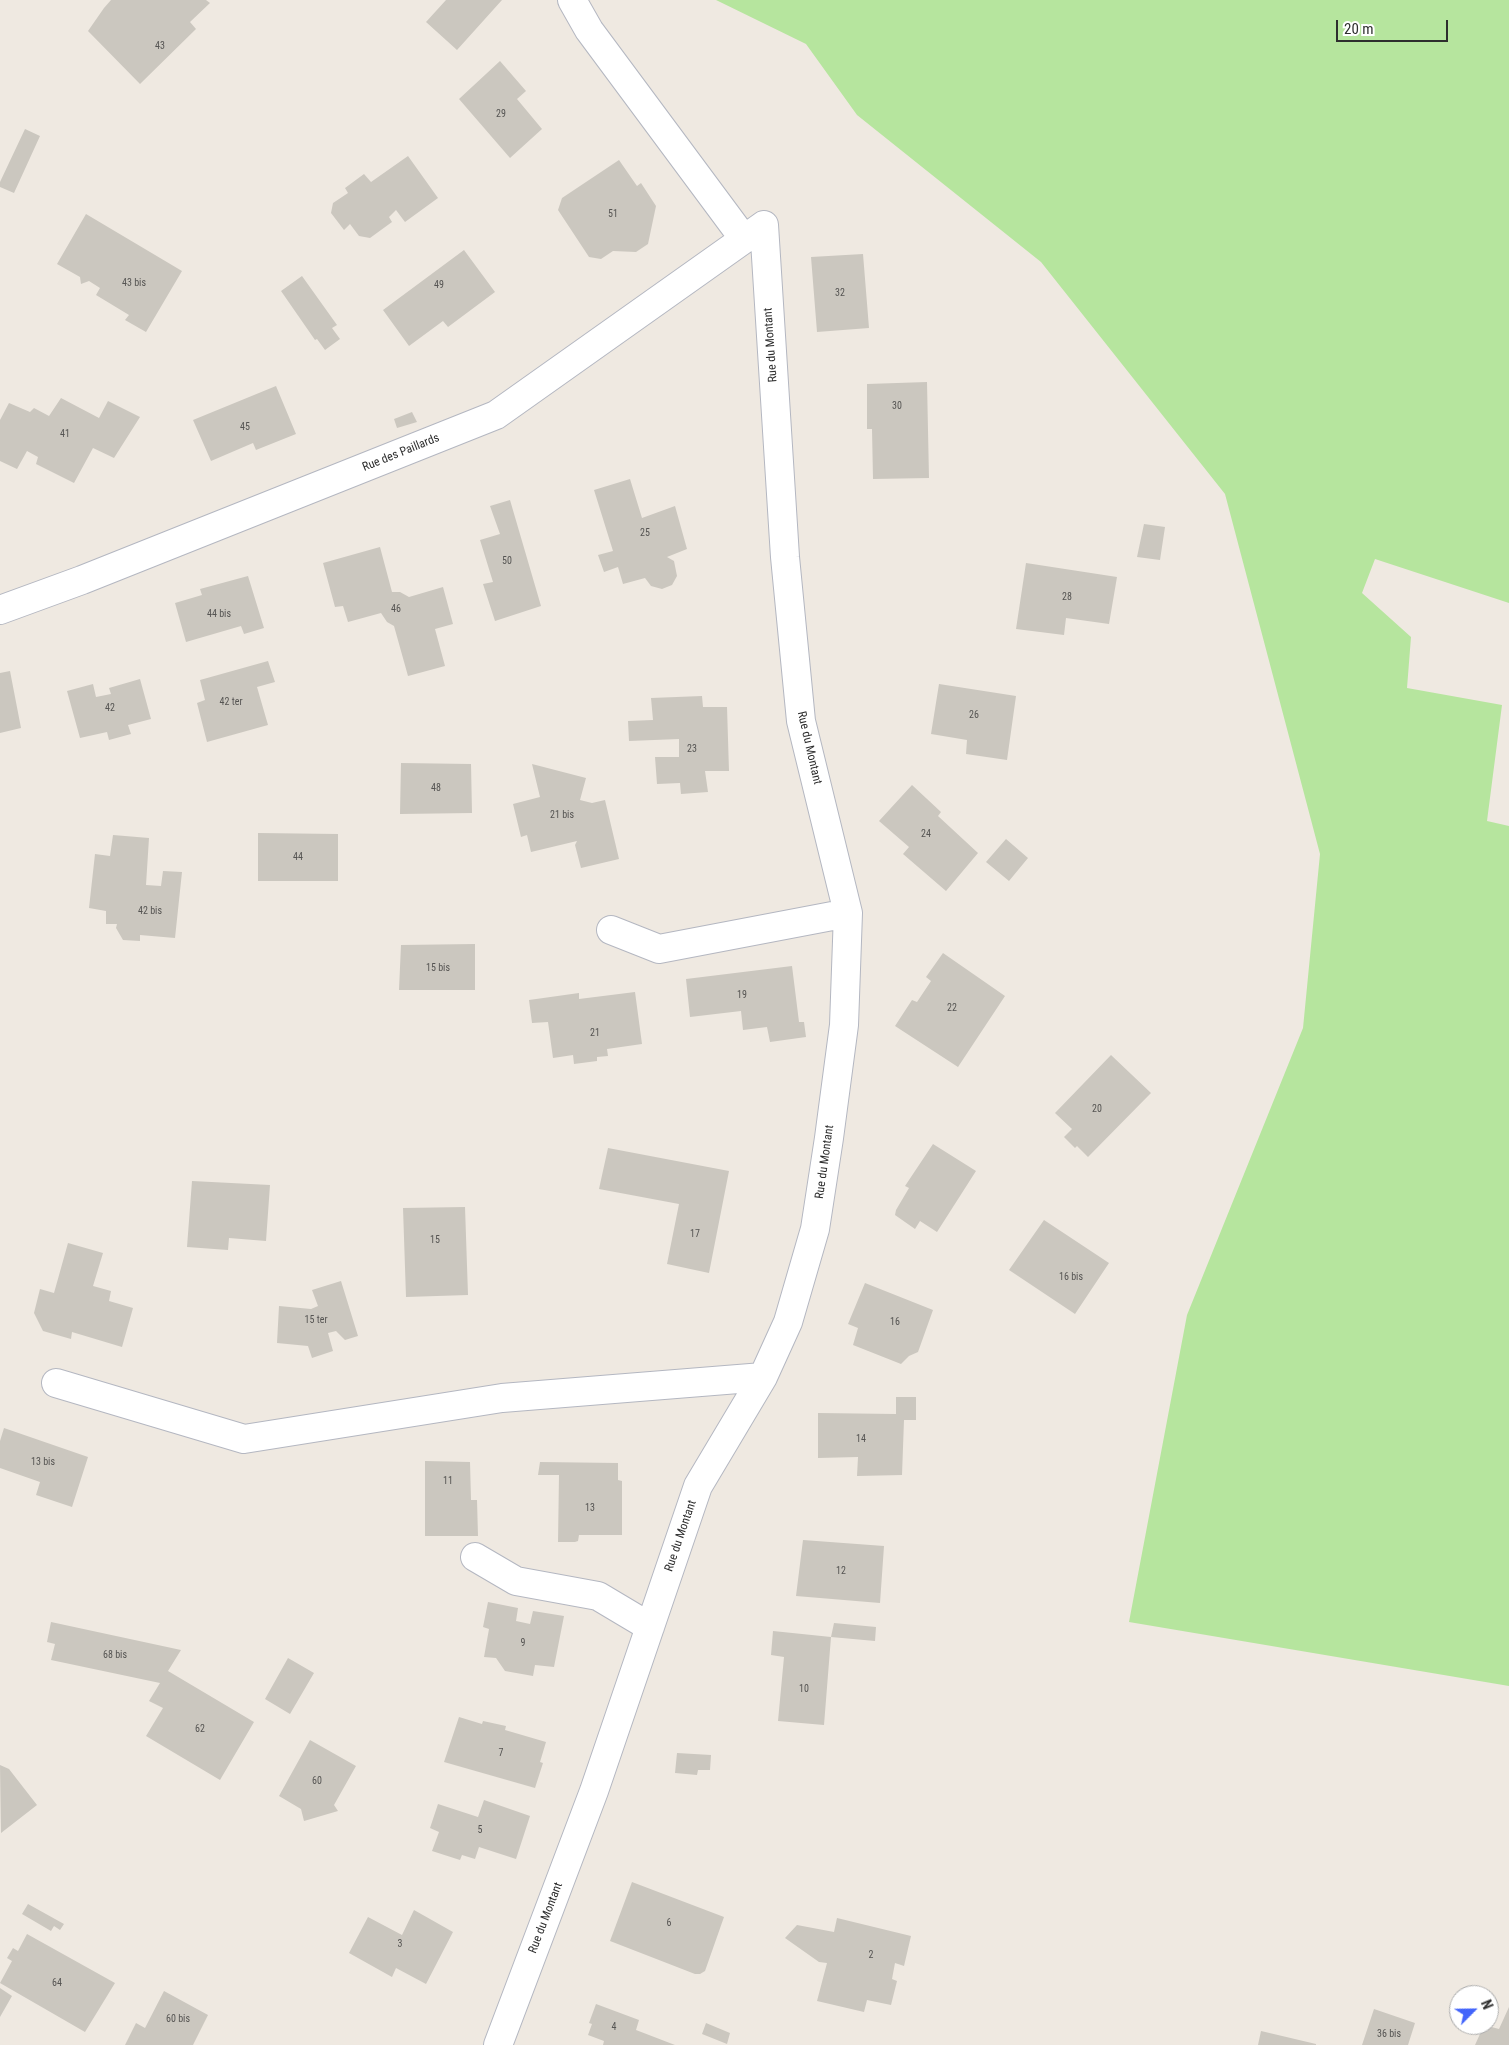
<!DOCTYPE html>
<style>
body{margin:0}
#map{position:relative;width:1509px;height:2045px;overflow:hidden;background:#efe9e1;font-family:"Roboto Condensed",sans-serif}
canvas{display:block}
.north{position:absolute;left:1449px;top:1985px;width:50px;height:50px;box-sizing:border-box;background:#fff;border:1px solid #ababab;border-radius:50%;rotate:67deg;font-size:14px;font-weight:700;line-height:20px;text-align:center;color:#2e2e2e}
.north::after{content:'';display:block;margin:auto;width:18px;height:22px;background:#4264fb;clip-path:polygon(50% 0,100% 100%,50% 72%,0 100%)}
.scale{position:absolute;left:1336px;top:20px;width:112px;height:22px;box-sizing:border-box;border:2px solid #2e2e2e;border-top:0;padding-left:6px;font-size:15px;line-height:18px;white-space:nowrap;color:#2e2e2e;-webkit-text-stroke:4px #fff;paint-order:stroke}
</style>
<div id="map">
<canvas width="1509" height="2045"></canvas>
<div class="north">N</div>
<div class="scale">20 m</div>
</div>
<script>
const c = document.querySelector('canvas').getContext('2d');
c.lineJoin = 'round';
function fillPath(path, color) {
  c.fillStyle = color;
  c.fill(path, 'evenodd');
}
function poly(rows) {
  const path = new Path2D();
  for (const r of rows) {
    path.moveTo(r[0], r[1]);
    for (let i = 2; i < r.length; i += 2) path.lineTo(r[i], r[i + 1]);
  }
  return path;
}
function strokePath(path, color, width, dash) {
  c.strokeStyle = color;
  c.lineWidth = width;
  c.lineCap = dash ? 'butt' : 'round';
  c.setLineDash(dash || []);
  c.stroke(path);
}
function drawText(font, color, halo, rows, align = 'center') {
  c.font = font + ' "Roboto Condensed",sans-serif';
  c.lineWidth = 4.5;
  c.setLineDash([]);
  c.textBaseline = 'middle';
  c.strokeStyle = halo;
  c.fillStyle = color;
  for (const [text, x, y, turn = 0] of rows) {
    c.save();
    c.translate(x, y);
    c.rotate((+turn || 0) * Math.PI / 180);
    c.textAlign = isNaN(turn) ? turn : align;
    if (halo) c.strokeText(text, 0, 0);
    c.fillText(text, 0, 0);
    c.restore();
  }
}
fillPath(poly([
 [716,0,1509,0,1509,603,1375,559,1362,593,1411,637,1407,688,1502,705,1487,821,1509,826,1509,1686,1129,1622,1187,1315,1303,1028,1320,854,1225,494,1041,262,857,115,806,44]
]), '#b6e59e');
fillPath(poly([
 [111,0,206,0,210,3,190,22,196,29,140,84,88,31,104,8],
 [446,0,502,0,457,50,426,22],
 [500,61,526,91,517,99,542,129,510,158,459,99],
 [25,129,40,136,14,193,0,187,0,182],
 [408,156,438,198,405,222,396,210,389,217,392,222,370,238,359,236,350,224,344,230,331,213,333,203,348,193,345,188,364,174,371,182],
 [619,160,637,186,641,183,656,206,648,244,636,252,613,251,601,259,589,257,558,210,562,198],
 [86,214,182,271,146,332,125,320,129,315,96,295,100,288,89,281,81,284,80,277,57,264],
 [464,250,495,292,448,327,443,321,409,346,383,310],
 [863,254,869,328,817,332,811,257],
 [302,276,337,325,332,328,340,339,325,350,317,339,315,340,281,291],
 [927,382,929,478,873,479,872,429,867,429,867,384],
 [276,386,296,434,256,450,253,443,211,461,193,420],
 [61,398,99,418,108,401,140,417,114,458,93,448,74,483,36,464,38,457,27,451,17,469,0,461,0,420,9,403,30,412,34,408,49,416],
 [412,412,417,422,397,428,394,419],
 [630,479,642,518,675,506,687,549,667,557,674,561,677,576,672,585,662,589,651,586,645,578,623,584,618,567,604,572,598,555,613,551,594,490],
 [510,500,541,606,495,621,483,584,493,582,480,540,500,534,490,506],
 [1144,524,1165,527,1160,560,1137,557],
 [380,547,392,592,400,592,409,597,443,587,453,624,435,629,445,666,408,676,394,626,387,622,381,613,348,622,343,606,335,607,323,563],
 [1026,563,1117,577,1109,624,1066,618,1064,635,1016,629],
 [248,576,264,628,244,634,241,626,186,642,175,603,202,595,200,589],
 [268,661,275,682,257,687,268,725,207,742,197,703,205,700,200,680],
 [10,671,21,728,0,733,0,673],
 [140,679,151,719,128,725,131,734,109,740,107,732,80,738,67,691,93,684,96,697,111,694,109,688],
 [939,684,1016,696,1007,760,966,754,967,740,931,734],
 [702,696,703,707,727,707,729,771,705,771,708,792,681,794,680,783,657,784,655,757,679,757,679,739,629,741,628,721,653,720,651,698],
 [401,763,471,764,472,813,400,814],
 [532,764,586,778,580,800,592,803,605,800,619,859,581,868,575,845,577,841,531,852,527,835,521,837,513,804,540,797],
 [912,785,941,812,938,816,978,853,946,891,903,854,909,847,879,821],
 [258,833,338,834,338,881,258,881],
 [113,835,149,838,146,885,161,886,163,871,182,872,175,938,140,935,140,941,123,940,116,928,117,924,106,924,106,911,89,908,95,854,110,856],
 [1006,839,1028,858,1009,881,986,862],
 [475,944,475,990,399,990,401,945],
 [943,953,1005,996,958,1067,895,1026,912,1000,917,1002,931,981,926,977],
 [792,966,799,1022,804,1022,806,1037,770,1042,767,1027,743,1030,741,1011,690,1017,686,979],
 [635,992,642,1044,607,1049,608,1056,597,1057,597,1061,574,1064,573,1055,553,1058,548,1022,532,1023,529,1000,579,993,579,999],
 [1111,1055,1151,1093,1088,1157,1077,1146,1075,1148,1064,1137,1072,1129,1055,1113],
 [933,1144,976,1171,937,1232,920,1221,915,1229,895,1215,896,1210,909,1188,905,1186],
 [608,1148,729,1171,709,1273,667,1264,679,1204,599,1189],
 [192,1181,270,1185,266,1241,229,1238,228,1250,187,1247],
 [465,1207,468,1295,406,1297,403,1208],
 [1044,1220,1109,1263,1075,1314,1009,1270],
 [68,1243,103,1253,93,1286,111,1291,109,1301,133,1308,122,1347,72,1332,71,1339,43,1331,34,1313,40,1289,54,1293],
 [341,1281,358,1336,345,1340,336,1331,328,1333,333,1351,312,1358,308,1346,277,1343,279,1306,311,1309,318,1306,312,1290],
 [865,1283,933,1310,918,1352,909,1356,901,1364,853,1345,858,1328,848,1324],
 [896,1397,916,1397,916,1420,904,1420,902,1475,857,1476,858,1457,818,1458,818,1413,896,1414],
 [4,1428,88,1457,72,1507,36,1495,40,1482,0,1468,0,1441],
 [425,1461,470,1462,471,1500,477,1500,478,1536,425,1536],
 [540,1462,618,1463,618,1480,622,1481,622,1535,579,1535,578,1541,575,1542,558,1542,559,1475,538,1475],
 [803,1540,884,1546,880,1603,796,1596],
 [488,1602,518,1608,516,1621,530,1624,533,1611,564,1616,554,1667,535,1665,533,1676,505,1671,496,1658,484,1657,489,1629,483,1627],
 [51,1622,181,1650,168,1671,254,1722,220,1780,146,1736,163,1708,149,1701,160,1683,51,1660,55,1644,47,1642],
 [834,1623,876,1627,875,1641,831,1637,824,1725,778,1721,784,1657,771,1655,773,1631,831,1637],
 [288,1658,314,1673,290,1714,265,1699],
 [459,1717,482,1724,483,1721,506,1726,505,1730,546,1742,540,1762,543,1763,535,1788,444,1762],
 [310,1740,356,1766,334,1805,338,1811,304,1821,301,1809,279,1796],
 [677,1753,711,1755,710,1770,698,1770,697,1775,675,1773],
 [0,1765,9,1769,37,1805,1,1833],
 [484,1800,530,1816,516,1859,479,1847,475,1859,462,1855,460,1860,432,1851,439,1832,430,1828,438,1804,478,1817],
 [632,1882,724,1917,705,1971,700,1974,695,1974,610,1941],
 [28,1904,64,1924,60,1930,54,1926,51,1931,22,1914],
 [414,1910,453,1932,426,1984,396,1968,392,1977,349,1953,368,1917,402,1935],
 [837,1918,911,1936,904,1966,895,1963,892,1979,897,1981,891,2005,867,2000,864,2012,817,2001,827,1963,819,1962,785,1938,797,1925,834,1932],
 [27,1934,115,1983,85,2032,0,1983,12,1961,7,1958,13,1948,18,1951],
 [0,1988,12,1996,0,2017],
 [164,1991,208,2015,193,2045,125,2045,136,2023,145,2028],
 [596,2004,639,2020,636,2030,675,2045,603,2045,604,2041,588,2035,592,2024,589,2023],
 [1509,2007,1509,2045,1475,2045,1484,2025,1499,2029],
 [1374,2009,1415,2023,1408,2045,1362,2045],
 [706,2023,730,2033,727,2044,702,2034],
 [1261,2031,1316,2044,1316,2045,1258,2045]
]), '#cbc7bf');
const minor = poly([
 [572,0,589,30,744,239],
 [0,610,82,580,496,415,764,225],
 [611,930,659,949,848,913],
 [56,1383,244,1439,502,1398,763,1377],
 [475,1557,516,1581,598,1596,650,1627],
 [498,2045,594,1791,698,1486,763,1377,788,1322,815,1229,829,1138,844,1025,848,913,801,721,785,557,764,225]
]);
strokePath(minor, '#b4b7c1', 30);
strokePath(minor, '#fff', 28);
drawText('10px', '#555452', null, [
 ["43",160,46],
 ["29",501,114],
 ["51",613,214],
 ["43 bis",134,283],
 ["49",439,285],
 ["32",840,293],
 ["30",897,406],
 ["45",245,427],
 ["41",65,434],
 ["25",645,533],
 ["50",507,561],
 ["28",1067,597],
 ["46",396,609],
 ["44 bis",219,614],
 ["42 ter",231,702],
 ["42",110,708],
 ["26",974,715],
 ["23",692,749],
 ["48",436,788],
 ["21 bis",562,815],
 ["24",926,834],
 ["44",298,857],
 ["42 bis",150,911],
 ["15 bis",438,968],
 ["19",742,995],
 ["22",952,1008],
 ["21",595,1033],
 ["20",1097,1109],
 ["17",695,1234],
 ["15",435,1240],
 ["16 bis",1071,1277],
 ["15 ter",316,1320],
 ["16",895,1322],
 ["14",861,1439],
 ["13 bis",43,1462],
 ["11",448,1481],
 ["13",590,1508],
 ["12",841,1571],
 ["9",523,1643],
 ["68 bis",115,1655],
 ["10",804,1689],
 ["62",200,1729],
 ["7",501,1753],
 ["60",317,1781],
 ["5",480,1830],
 ["6",669,1923],
 ["3",400,1944],
 ["2",871,1955],
 ["64",57,1983],
 ["60 bis",178,2019],
 ["4",614,2027],
 ["36 bis",1389,2034]
]);
drawText('12px', '#2e2e2e', '#fff', [
 ["Rue du Montant",771,345,-94],
 ["Rue des Paillards",401,453,-22],
 ["Rue du Montant",809,748,77],
 ["Rue du Montant",825,1162,-82],
 ["Rue du Montant",681,1536,-71],
 ["Rue du Montant",546,1918,-69]
]);
</script>
